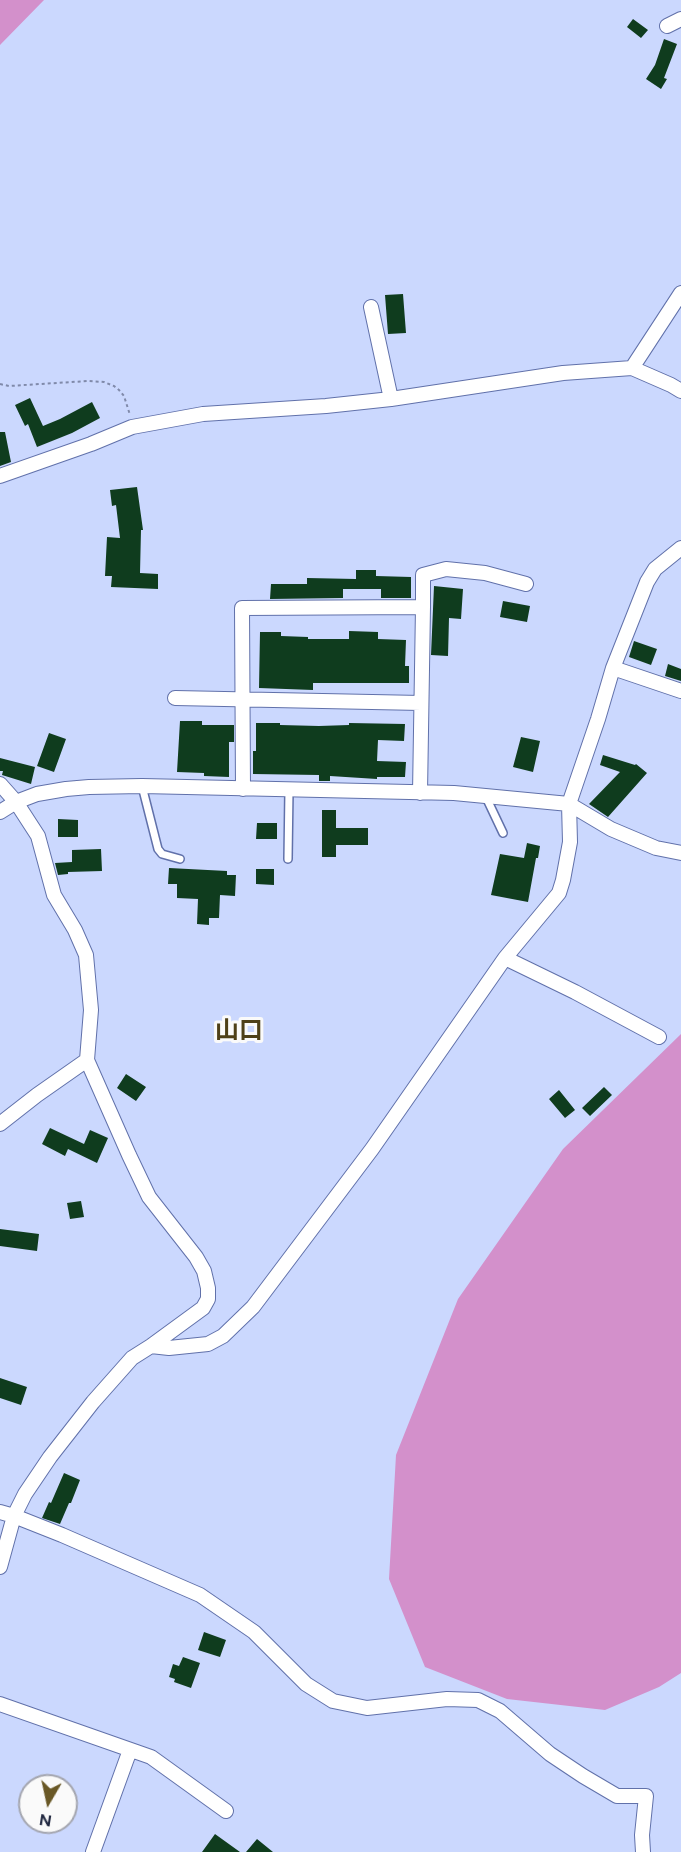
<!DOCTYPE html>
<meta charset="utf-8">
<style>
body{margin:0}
#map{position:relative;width:681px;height:1852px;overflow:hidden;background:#cbd8fe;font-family:Figtree,sans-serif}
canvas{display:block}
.north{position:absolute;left:18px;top:1774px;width:60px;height:60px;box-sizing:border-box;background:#fafafa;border:2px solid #a4a6b0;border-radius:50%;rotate:189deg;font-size:16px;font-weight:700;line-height:24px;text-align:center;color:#222941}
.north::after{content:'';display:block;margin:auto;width:21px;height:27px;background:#695826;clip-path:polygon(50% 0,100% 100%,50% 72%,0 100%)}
</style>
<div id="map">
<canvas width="681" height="1852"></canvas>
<div class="north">N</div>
</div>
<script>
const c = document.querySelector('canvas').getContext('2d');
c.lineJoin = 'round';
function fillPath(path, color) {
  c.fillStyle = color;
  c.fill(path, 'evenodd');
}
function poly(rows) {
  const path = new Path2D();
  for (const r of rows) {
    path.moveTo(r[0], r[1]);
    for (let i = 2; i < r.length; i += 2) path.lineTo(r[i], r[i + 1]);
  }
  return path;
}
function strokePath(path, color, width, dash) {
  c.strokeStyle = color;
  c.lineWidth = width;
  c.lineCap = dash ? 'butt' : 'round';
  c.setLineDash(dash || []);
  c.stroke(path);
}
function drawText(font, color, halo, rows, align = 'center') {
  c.font = font + ' Figtree,"Noto Sans JP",sans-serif';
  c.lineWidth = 6;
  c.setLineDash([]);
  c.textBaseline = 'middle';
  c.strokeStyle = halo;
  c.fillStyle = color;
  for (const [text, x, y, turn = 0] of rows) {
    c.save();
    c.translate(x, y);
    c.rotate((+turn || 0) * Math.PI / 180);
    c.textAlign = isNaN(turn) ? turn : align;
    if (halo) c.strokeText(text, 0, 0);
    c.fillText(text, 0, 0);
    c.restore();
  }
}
fillPath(poly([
 [0,0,44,0,0,45],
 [681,1034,681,1673,659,1687,605,1710,507,1699,425,1667,389,1579,396,1455,458,1299,563,1149]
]), '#d390cb');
fillPath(poly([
 [633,19,648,30,641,38,627,27],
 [664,39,677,44,664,78,667,79,661,89,646,79,655,65],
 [403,294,406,333,388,334,385,295],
 [30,398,43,426,60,419,92,402,100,418,72,433,37,447,28,424,25,426,15,405],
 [0,432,5,432,11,462,0,466],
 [137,487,143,530,141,530,140,573,158,574,158,589,111,587,112,576,105,576,107,537,120,538,116,505,112,506,110,490],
 [356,570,376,570,376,576,411,577,411,598,381,598,381,589,343,589,343,598,270,599,271,584,307,584,307,578,356,579],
 [434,586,463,589,461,619,449,618,448,656,431,655],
 [503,601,530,606,527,622,500,617],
 [349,631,378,632,378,639,406,640,405,666,409,666,409,683,313,683,313,690,259,688,260,632,281,632,281,636,308,637,308,639,349,639],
 [634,641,657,649,651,665,629,657],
 [668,664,681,669,681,681,665,676],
 [180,721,202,721,202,725,234,725,234,742,229,742,229,777,204,776,204,773,177,772],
 [256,723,280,723,280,725,319,726,349,725,349,723,405,724,404,741,378,740,377,761,406,762,405,777,377,777,377,779,330,776,330,781,319,781,319,775,253,774,253,751,256,751],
 [49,733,66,739,54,772,37,766],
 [521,737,540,741,533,772,513,767],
 [603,755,635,765,636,764,647,773,608,817,589,804,620,772,600,765],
 [0,758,35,767,31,784,2,775,3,771,0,771],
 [322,810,336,810,336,828,368,828,368,845,336,845,336,857,322,857],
 [58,819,78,820,78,837,58,837],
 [257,823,277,823,277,839,256,839],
 [527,843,540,846,538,858,536,858,528,902,491,895,500,854,524,858],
 [101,849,102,871,68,872,68,874,58,875,55,863,72,862,72,850],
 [169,868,227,871,227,875,236,875,235,896,220,895,219,918,209,918,209,925,197,924,198,899,177,898,177,884,168,884],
 [256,869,274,869,274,885,256,884],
 [126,1074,146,1087,136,1101,117,1088],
 [604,1087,612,1095,590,1116,582,1108],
 [559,1090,575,1110,565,1118,549,1099],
 [50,1128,84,1144,90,1130,108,1138,97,1163,68,1149,65,1156,42,1144],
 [81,1201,84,1217,70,1219,67,1203],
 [0,1229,39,1234,37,1251,0,1246],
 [0,1378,27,1387,21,1405,0,1398],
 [64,1473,80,1480,71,1503,69,1503,60,1524,42,1518,49,1502,51,1503],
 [204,1632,226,1640,220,1657,198,1650],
 [183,1657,200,1663,191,1688,174,1682,175,1679,169,1677,173,1664,179,1666],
 [215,1834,240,1852,202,1852],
 [257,1839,273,1852,246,1852]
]), '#0f3c1e');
const lane = poly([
 [142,786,158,849,162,854,180,859],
 [485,795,503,833],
 [288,859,289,790]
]);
const street = poly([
 [667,26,681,19],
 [371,307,391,399],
 [632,368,681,293],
 [0,476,91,444,132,427,203,414,326,406,391,399,563,373,632,368,671,385,681,391],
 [423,607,423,575,446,569,485,573,526,584],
 [613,668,681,691],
 [175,698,421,703],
 [0,784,16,802,38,836,54,895,75,930,86,955,91,1010,87,1060,129,1155,149,1197,196,1257,204,1271,208,1288,208,1299,203,1308,151,1346,132,1358,93,1402,50,1457,25,1494,14,1516,0,1567],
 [243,789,242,608,423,607,420,793],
 [0,812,16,802,37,794,66,789,89,787,142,786,454,793,569,804,611,829,656,848,681,853],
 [505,958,575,992,659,1037],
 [0,1124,37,1095,87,1060],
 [151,1346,169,1348,208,1344,223,1336,253,1307,372,1149,505,958,559,893,563,880,570,842,569,804,598,719,613,668,647,582,655,569,681,548],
 [0,1512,14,1516,62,1535,200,1595,254,1632,306,1684,333,1701,367,1708,447,1699,478,1700,500,1711,550,1754,583,1776,617,1796,646,1796,642,1835,643,1852],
 [0,1704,151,1757,226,1811],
 [93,1852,130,1750]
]);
strokePath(lane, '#6171aa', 10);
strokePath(street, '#6171aa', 16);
strokePath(poly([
 [0,384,9,386,88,381,104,382,114,386,119,390,124,396,130,415]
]), '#808aaa', 2, [3, 3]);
strokePath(lane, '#fff', 7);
strokePath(street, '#fff', 14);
drawText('bold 24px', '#4e4018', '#fafafa', [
 ["山口",239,1031]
]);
</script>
